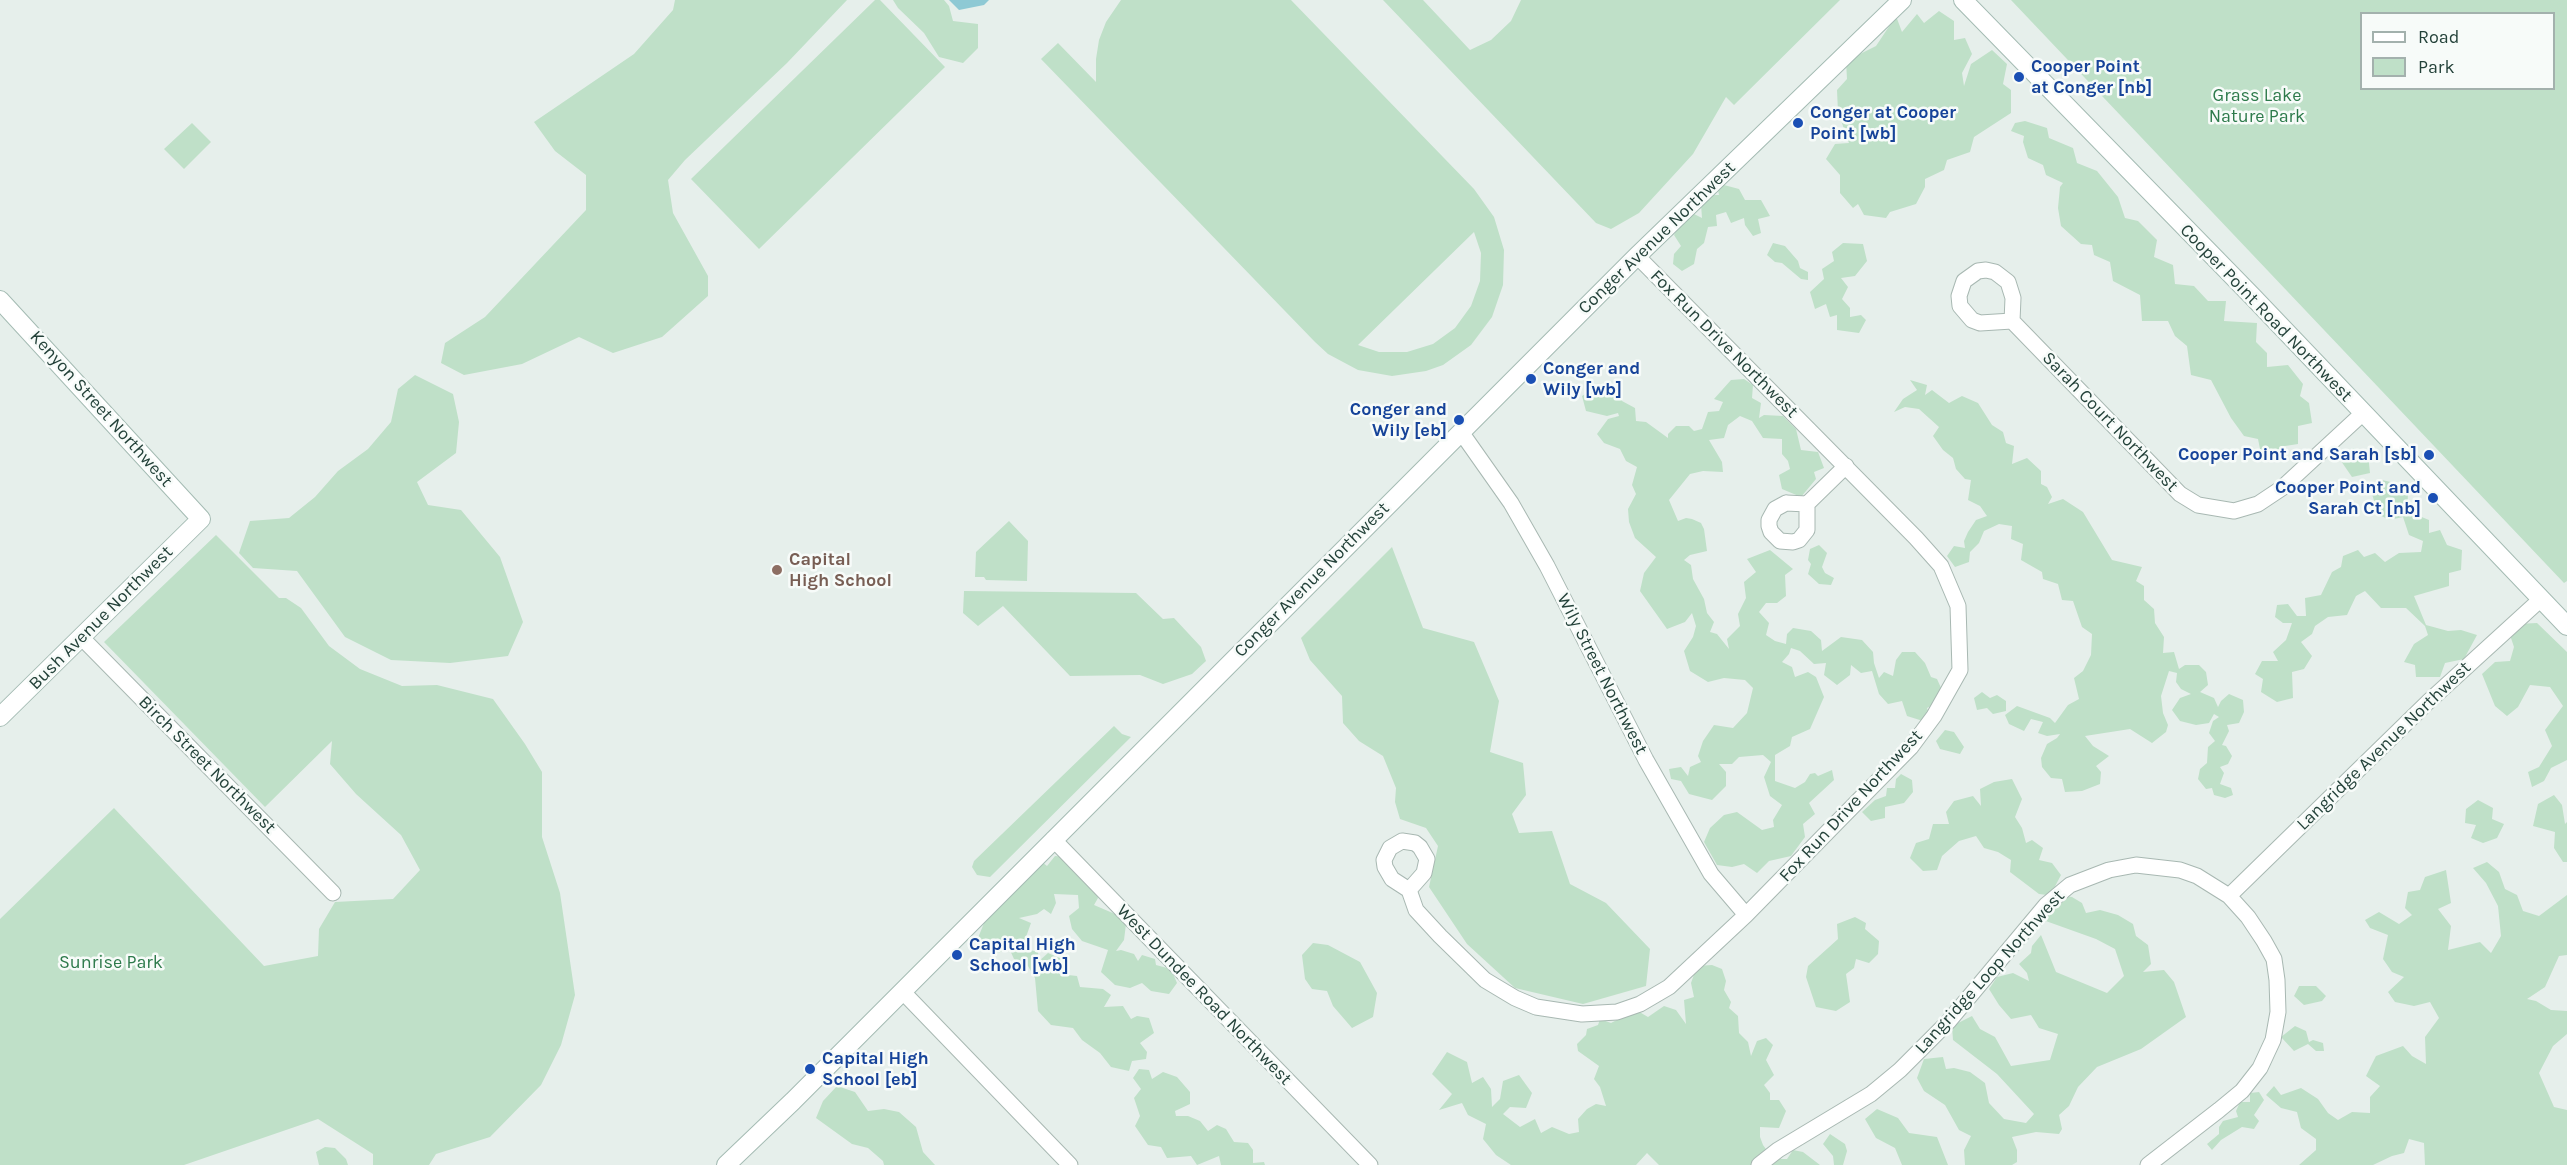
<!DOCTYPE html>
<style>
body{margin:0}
#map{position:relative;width:2567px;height:1165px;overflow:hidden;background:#e6efeb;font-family:Karla,sans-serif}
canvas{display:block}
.legend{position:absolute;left:2360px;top:12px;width:195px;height:78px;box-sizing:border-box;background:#f7fbf9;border:2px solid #a3b1ad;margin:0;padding:8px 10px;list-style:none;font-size:18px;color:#24423a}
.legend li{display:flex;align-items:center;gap:12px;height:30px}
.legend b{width:30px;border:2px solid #a3b1ad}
</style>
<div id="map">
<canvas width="2567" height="1165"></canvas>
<ul class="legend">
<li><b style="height:8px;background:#fff"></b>Road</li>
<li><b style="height:16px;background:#bfe0c8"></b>Park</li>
</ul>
</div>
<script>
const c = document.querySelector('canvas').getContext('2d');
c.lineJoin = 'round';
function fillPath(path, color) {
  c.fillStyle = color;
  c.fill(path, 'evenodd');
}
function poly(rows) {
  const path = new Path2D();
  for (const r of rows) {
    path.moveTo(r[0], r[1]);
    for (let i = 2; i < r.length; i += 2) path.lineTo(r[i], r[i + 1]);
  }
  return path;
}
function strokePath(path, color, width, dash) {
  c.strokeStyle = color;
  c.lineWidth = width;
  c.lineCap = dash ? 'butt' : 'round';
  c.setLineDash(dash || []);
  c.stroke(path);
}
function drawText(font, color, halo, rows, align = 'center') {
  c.font = font + ' Karla,sans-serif';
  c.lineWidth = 5;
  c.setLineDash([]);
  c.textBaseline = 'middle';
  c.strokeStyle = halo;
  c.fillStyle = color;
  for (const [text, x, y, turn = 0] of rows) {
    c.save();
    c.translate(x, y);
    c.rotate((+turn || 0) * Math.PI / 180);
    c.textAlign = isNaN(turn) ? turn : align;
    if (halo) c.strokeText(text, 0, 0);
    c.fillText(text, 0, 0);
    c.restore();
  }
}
fillPath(poly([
 [675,0,847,0,787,63,685,160,668,180,673,213,708,276,708,296,662,337,613,353,579,337,522,364,464,375,441,363,445,343,485,317,586,210,586,175,555,151,534,122,634,54,673,10],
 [875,0,880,0,945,67,759,249,691,179],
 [893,0,944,0,949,6,953,21,978,24,978,48,963,63,939,57,924,33,898,8],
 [1121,0,1291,0,1474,189,1494,217,1504,250,1503,285,1492,317,1471,345,1443,365,1426,371,1392,376,1358,370,1328,354,1315,342,1041,59,1058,43,1096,82,1096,59,1099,40,1106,22],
 [1474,232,1481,253,1480,281,1471,306,1455,328,1433,344,1407,352,1379,352,1358,345],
 [1383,0,1423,0,1470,50,1491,40,1511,21,1521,0,1840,0,1734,105,1726,97,1693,154,1639,213,1611,229,1596,223],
 [2011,0,2567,0,2567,581,2564,583],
 [2362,14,2554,14,2554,88,2362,88],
 [1939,11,1954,21,1954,40,1965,38,1972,54,1962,73,1964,86,1971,64,1992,50,2007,64,2003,84,2011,90,2011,113,1974,137,1970,152,1947,160,1944,170,1925,179,1925,187,1916,204,1890,212,1886,218,1864,215,1858,204,1853,208,1840,193,1840,175,1826,159,1835,144,1849,143,1838,112,1837,90,1847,79,1846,61,1876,46,1896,16,1902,32,1917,14,1924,23],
 [2025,121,2047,128,2049,138,2073,148,2077,163,2097,171,2118,197,2125,218,2138,221,2157,240,2154,257,2173,265,2175,284,2194,286,2208,301,2226,301,2224,321,2257,323,2256,342,2267,353,2267,367,2288,365,2303,384,2300,396,2309,403,2312,423,2298,426,2298,444,2285,446,2279,459,2260,449,2258,439,2244,436,2231,418,2211,380,2191,375,2187,346,2175,336,2168,321,2142,321,2140,295,2113,281,2110,262,2094,255,2092,245,2081,244,2061,226,2058,208,2060,187,2063,183,2046,175,2043,165,2028,158,2023,142,2024,136,2011,131,2015,123],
 [192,123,211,142,184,169,164,149],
 [1724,185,1739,189,1745,200,1761,200,1770,216,1758,219,1761,233,1753,236,1745,225,1744,218,1731,223,1726,212,1716,215,1717,226,1708,227,1704,243,1697,249,1694,264,1682,271,1673,264,1674,254,1681,246,1674,235,1684,218,1694,214,1702,218,1701,204,1711,195,1719,195,1718,190],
 [1773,243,1785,246,1798,261,1800,268,1808,272,1808,280,1801,279,1782,263,1775,262,1767,255],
 [1843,243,1863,244,1867,261,1855,276,1841,278,1848,287,1842,299,1850,308,1850,317,1861,315,1866,320,1859,333,1837,330,1837,315,1830,317,1826,304,1815,309,1810,292,1824,279,1822,269,1834,261,1832,252],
 [415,375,453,394,459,422,456,453,417,482,428,505,461,510,500,557,523,622,508,656,450,663,391,660,345,637,297,571,253,568,239,553,250,521,289,518,315,497,338,471,368,449,391,422,398,389],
 [1744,379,1753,385,1752,398,1761,403,1759,418,1764,415,1783,416,1796,429,1801,450,1818,452,1824,468,1814,472,1816,479,1801,497,1782,489,1779,475,1790,469,1788,461,1782,454,1782,439,1763,438,1752,421,1740,416,1728,425,1724,438,1709,440,1722,462,1723,472,1703,471,1690,474,1669,500,1678,521,1686,518,1692,519,1701,523,1704,529,1707,551,1690,555,1684,560,1691,565,1693,579,1704,599,1707,613,1714,622,1710,632,1717,634,1729,649,1727,639,1740,626,1738,614,1746,598,1744,582,1756,572,1747,559,1770,550,1793,569,1785,575,1786,596,1777,603,1766,603,1759,612,1769,623,1766,635,1775,641,1786,644,1787,634,1793,628,1811,631,1821,640,1822,651,1841,637,1862,640,1873,652,1874,663,1879,678,1884,672,1893,676,1896,660,1902,652,1915,652,1925,663,1931,677,1937,679,1942,690,1937,703,1927,708,1929,714,1923,721,1907,716,1902,701,1888,704,1879,694,1872,671,1861,673,1851,665,1850,675,1837,685,1824,675,1826,663,1814,664,1800,651,1791,648,1789,654,1782,662,1792,667,1795,677,1808,672,1816,677,1824,697,1810,729,1792,737,1790,746,1775,755,1775,781,1795,788,1805,782,1810,774,1815,773,1818,776,1832,770,1834,780,1809,803,1815,814,1803,824,1805,837,1791,856,1769,861,1757,873,1744,864,1732,867,1717,865,1704,842,1710,828,1724,815,1737,812,1762,830,1774,827,1773,820,1782,805,1770,796,1764,777,1771,762,1763,755,1739,757,1732,764,1719,764,1726,772,1726,786,1712,800,1689,794,1681,781,1671,779,1669,769,1681,767,1688,776,1690,767,1701,762,1698,756,1703,741,1714,725,1733,728,1747,713,1753,688,1745,680,1724,678,1708,682,1690,671,1684,651,1693,637,1696,626,1692,613,1685,622,1667,629,1640,591,1644,573,1656,557,1635,538,1629,522,1628,509,1636,494,1632,485,1637,467,1626,461,1620,449,1604,443,1597,434,1608,419,1619,416,1618,413,1607,416,1586,411,1582,396,1598,386,1615,387,1622,401,1635,408,1636,421,1646,422,1668,438,1668,434,1676,426,1689,426,1694,431,1702,429,1708,412,1719,411,1723,402,1714,399,1731,380],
 [1910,380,1927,385,1925,395,1932,390,1949,403,1962,396,1978,403,1992,425,2003,432,2006,443,2014,446,2012,464,2027,458,2041,471,2041,484,2047,487,2052,497,2048,504,2063,499,2083,512,2112,560,2142,567,2136,581,2144,586,2144,600,2154,609,2155,623,2164,637,2163,653,2174,652,2179,669,2185,665,2199,665,2206,672,2208,685,2200,692,2214,698,2218,707,2221,701,2229,694,2243,700,2244,712,2239,723,2227,725,2229,731,2222,745,2226,746,2232,756,2228,764,2220,767,2224,773,2220,784,2231,788,2233,795,2225,798,2214,795,2212,788,2206,789,2198,779,2200,769,2207,763,2208,747,2215,741,2209,733,2213,721,2219,717,2214,714,2209,723,2196,725,2180,721,2172,710,2180,698,2191,694,2181,689,2176,682,2177,673,2169,671,2161,696,2163,713,2168,725,2166,732,2152,743,2130,729,2085,736,2093,746,2109,756,2096,766,2101,772,2100,784,2082,791,2065,792,2062,779,2051,778,2042,767,2041,758,2047,744,2057,738,2060,734,2047,736,2038,733,2043,722,2031,719,2024,731,2009,724,2005,715,2017,706,2050,718,2055,723,2068,705,2079,699,2074,678,2083,671,2091,655,2092,634,2082,627,2073,601,2062,600,2058,584,2043,579,2042,572,2021,560,2023,544,2011,539,2012,526,1999,524,1984,531,1979,543,1970,552,1969,562,1955,567,1947,556,1954,546,1965,548,1964,541,1968,532,1976,520,1987,516,1980,506,1968,500,1971,480,1965,479,1956,469,1953,458,1943,450,1933,436,1939,427,1919,409,1905,407,1894,412,1903,399,1917,390],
 [2353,448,2368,454,2370,473,2352,477,2341,461],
 [2382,480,2395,483,2408,494,2407,511,2429,520,2429,533,2440,530,2447,545,2462,550,2461,570,2449,573,2449,586,2414,596,2426,625,2448,631,2461,630,2477,635,2464,659,2445,663,2440,677,2416,677,2415,665,2404,662,2414,644,2428,635,2425,626,2406,608,2381,608,2365,591,2356,596,2347,615,2328,617,2315,626,2312,634,2301,642,2312,656,2304,669,2292,672,2293,698,2277,702,2261,692,2263,679,2255,674,2262,661,2278,661,2273,652,2286,640,2292,623,2283,623,2275,617,2277,605,2288,604,2297,616,2306,616,2305,598,2321,595,2332,572,2341,567,2343,556,2358,550,2364,557,2375,553,2385,562,2399,553,2421,552,2423,541,2409,535,2403,517,2389,520,2378,514,2372,494],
 [1009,521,1028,541,1027,581,986,580,984,577,975,577,976,552],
 [216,535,279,598,286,598,301,608,329,646,360,669,402,686,437,685,493,699,525,744,542,772,542,837,560,893,575,995,561,1045,541,1085,490,1137,436,1154,429,1165,373,1165,373,1154,318,1119,184,1165,0,1165,0,919,114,808,264,966,318,956,319,929,335,902,393,899,420,870,401,835,356,794,330,764,332,741,265,807,104,642],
 [1819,545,1827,553,1822,567,1825,573,1834,578,1831,585,1819,584,1808,574,1811,564,1808,560,1810,549],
 [1392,547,1423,628,1474,642,1499,701,1490,752,1523,763,1526,795,1512,814,1519,833,1552,831,1570,884,1606,903,1650,949,1646,986,1583,1004,1515,988,1467,944,1429,887,1438,846,1426,828,1400,819,1395,802,1396,788,1383,756,1359,741,1343,723,1342,696,1310,660,1301,638],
 [964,591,1136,593,1163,619,1174,618,1201,647,1206,661,1192,674,1163,684,1140,675,1070,676,1003,606,978,626,963,613],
 [2537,623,2567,652,2567,760,2551,768,2544,781,2532,787,2528,772,2539,767,2552,746,2545,730,2563,706,2550,687,2530,685,2518,707,2507,716,2495,706,2482,674,2495,662,2510,661,2514,647,2509,632,2517,624],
 [1982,692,1990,698,1997,695,2006,701,2006,711,1993,714,1987,708,1977,710,1974,698],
 [1114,726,1122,734,1131,737,990,877,977,875,972,867,974,861],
 [1945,730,1954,732,1964,747,1960,754,1940,749,1936,741],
 [1901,774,1912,780,1913,792,1904,803,1885,807,1885,818,1871,821,1862,812,1875,800,1886,796,1887,788,1895,788,1896,779],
 [2012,779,2022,799,2015,817,2022,828,2026,843,2032,840,2043,848,2039,860,2052,863,2061,875,2051,894,2072,897,2082,903,2086,913,2100,910,2118,915,2133,924,2136,936,2148,945,2151,964,2143,972,2164,970,2174,982,2186,1017,2141,1049,2097,1067,2078,1087,2069,1106,2059,1115,2062,1129,2059,1134,2036,1132,2012,1137,2017,1150,2017,1162,2012,1165,1965,1165,1964,1150,1971,1136,1959,1130,1945,1105,1924,1091,1917,1078,1924,1059,1943,1057,1946,1069,1954,1068,1970,1072,1985,1083,1989,1103,2004,1119,2026,1123,2034,1114,1997,1074,1953,1040,1952,1026,1972,1016,1980,1029,1995,1037,2011,1066,2050,1060,2058,1034,2039,1028,2031,1015,2011,1019,1999,1005,1989,989,1997,977,2013,973,2029,981,2027,973,2019,964,2031,953,2032,946,2041,935,2056,972,2107,993,2124,976,2115,949,2096,939,2043,920,2047,895,2039,894,2010,872,2011,860,1998,852,1984,848,1976,836,1959,841,1942,856,1937,870,1923,871,1910,858,1916,843,1929,839,1933,824,1949,824,1946,812,1954,801,1973,796,1981,806,1980,789,1994,782],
 [2554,795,2562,805,2565,824,2567,822,2567,862,2563,862,2554,848,2555,832,2533,826,2538,804],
 [2478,800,2493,808,2492,819,2504,824,2497,838,2483,843,2471,838,2476,825,2465,823,2466,809],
 [1055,856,1068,857,1095,887,1098,898,1094,905,1115,914,1126,924,1124,940,1116,951,1121,950,1134,954,1138,961,1142,955,1155,959,1156,965,1171,969,1177,983,1169,994,1151,991,1142,983,1130,988,1115,985,1101,972,1108,950,1082,941,1072,929,1069,916,1079,908,1078,895,1054,894,1056,903,1051,914,1044,909,1037,914,1019,918,1031,923,1022,948,1038,952,1039,961,1048,953,1062,959,1059,974,1077,976,1080,987,1103,989,1111,995,1104,1007,1123,1006,1131,1019,1137,1016,1149,1018,1154,1033,1140,1043,1147,1052,1146,1059,1132,1061,1129,1071,1111,1067,1100,1053,1082,1040,1073,1028,1051,1025,1038,1011,1035,978,1028,966,1014,959,1009,948,998,953,985,951,978,938,986,918,993,890,1009,871,1023,862,1037,858,1047,866],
 [2487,862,2499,872,2505,889,2517,895,2523,911,2539,916,2567,895,2567,955,2559,956,2545,987,2527,999,2536,1001,2551,1010,2567,1011,2567,1034,2553,1046,2539,1073,2554,1107,2567,1110,2567,1165,2425,1165,2424,1143,2409,1139,2404,1153,2392,1156,2373,1165,2299,1165,2316,1150,2316,1139,2301,1128,2297,1112,2281,1108,2266,1095,2274,1086,2281,1095,2301,1088,2318,1099,2328,1113,2338,1120,2352,1112,2370,1113,2370,1097,2380,1086,2366,1076,2376,1056,2403,1046,2412,1056,2426,1064,2425,1037,2439,1018,2430,1002,2414,1006,2395,1002,2388,992,2404,977,2392,972,2383,959,2388,935,2370,928,2365,920,2379,912,2399,924,2412,915,2405,908,2408,892,2420,890,2425,877,2446,870,2451,903,2438,909,2451,926,2448,950,2480,942,2491,953,2501,936,2498,906,2486,883,2473,868],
 [1855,917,1866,923,1865,929,1879,941,1878,954,1869,963,1856,959,1854,968,1846,974,1850,1002,1836,1011,1816,1007,1806,977,1808,966,1838,939,1837,924],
 [1313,943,1328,945,1360,962,1377,993,1373,1017,1352,1028,1333,1006,1327,991,1312,989,1305,979,1302,955],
 [1712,965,1722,969,1726,981,1724,990,1731,1002,1729,1008,1738,1016,1739,1033,1748,1042,1751,1056,1757,1041,1766,1038,1773,1045,1766,1060,1774,1075,1764,1085,1770,1093,1770,1100,1779,1100,1786,1111,1779,1128,1760,1127,1760,1137,1763,1145,1773,1159,1787,1159,1793,1150,1803,1152,1820,1165,1659,1165,1647,1153,1636,1165,1511,1165,1496,1155,1483,1139,1486,1124,1468,1115,1462,1103,1439,1110,1452,1094,1432,1074,1447,1052,1467,1062,1472,1083,1483,1077,1491,1089,1492,1107,1500,1099,1503,1081,1519,1075,1532,1093,1526,1108,1510,1107,1503,1114,1520,1127,1535,1119,1541,1133,1552,1127,1569,1134,1579,1132,1578,1119,1587,1109,1596,1104,1606,1106,1600,1087,1594,1079,1599,1066,1578,1051,1577,1044,1586,1035,1587,1029,1598,1025,1600,1019,1611,1023,1636,1010,1648,1017,1664,1006,1676,1010,1686,1024,1684,1000,1694,997,1691,983,1697,966],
 [2299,986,2316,986,2326,996,2322,1001,2304,1005,2294,996],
 [2295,1026,2306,1031,2309,1042,2313,1040,2323,1043,2324,1051,2316,1051,2308,1044,2294,1051,2281,1037],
 [1139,1069,1149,1070,1152,1079,1163,1072,1177,1077,1190,1092,1190,1104,1175,1111,1176,1116,1188,1116,1200,1121,1208,1131,1217,1125,1226,1129,1234,1142,1248,1143,1253,1150,1253,1163,1264,1162,1265,1165,1221,1165,1219,1156,1197,1165,1191,1156,1167,1158,1161,1147,1148,1145,1135,1126,1140,1116,1134,1098,1141,1089,1133,1078],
 [837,1086,855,1092,868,1111,884,1109,899,1112,916,1127,923,1152,935,1165,884,1165,883,1161,868,1148,852,1144,816,1118,823,1101],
 [2259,1092,2264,1100,2254,1115,2259,1121,2254,1129,2242,1127,2221,1140,2212,1150,2207,1144,2219,1134,2219,1127,2223,1121,2238,1117,2236,1111,2240,1102,2250,1102,2250,1093],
 [1877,1109,1898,1118,1909,1133,1937,1137,1948,1165,1902,1165,1895,1148,1876,1138,1865,1119],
 [1830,1134,1845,1144,1847,1151,1843,1165,1834,1165,1833,1156,1823,1144],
 [325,1147,335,1148,346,1159,348,1165,319,1165,316,1152]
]), '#bfe0c8');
fillPath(poly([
 [949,0,989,0,984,5,959,10]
]), '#8ec9d4');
const street = poly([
 [1986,270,1995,272,2008,282,2013,298,2012,321,1980,323,1972,320,1960,306,1959,296,1964,281,1978,271,1986,270],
 [2012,321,2180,494,2198,505,2234,511,2258,504,2282,488,2362,414],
 [1461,432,1511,503,1547,566,1646,760,1711,874,1746,915],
 [1786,503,1807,504,1807,530,1799,540,1793,542,1780,541,1771,532,1769,526,1769,520,1775,509,1786,503],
 [1807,504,1846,466],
 [81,637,333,893],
 [1053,839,1370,1165],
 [1402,841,1415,843,1420,847,1427,859,1424,873,1409,890,1392,879,1385,867,1384,860,1390,848,1402,841],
 [1409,890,1416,910,1440,936,1485,980,1515,998,1536,1007,1582,1014,1617,1012,1640,1004,1669,987,1746,915,1911,747,1934,716,1960,670,1958,606,1941,566,1916,538,1637,256],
 [2229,896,2428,702,2541,599],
 [902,991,1070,1165],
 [1759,1165,1778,1150,1871,1094,1900,1070,1949,1021,2046,905,2070,885,2109,870,2136,865,2180,870,2197,876,2229,896,2248,917,2264,941,2274,959,2277,980,2278,1012,2273,1040,2260,1068,2242,1091,2219,1110,2148,1165]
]);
const secondary = poly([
 [1963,0,2253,297,2567,626],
 [0,300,201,519,0,717],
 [726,1165,793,1101,1637,256,1902,0]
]);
strokePath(street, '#a8b8b2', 17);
strokePath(secondary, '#a4bbb3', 20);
strokePath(street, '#fff', 15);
strokePath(secondary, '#fff', 18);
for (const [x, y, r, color] of [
 [2019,77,6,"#1a4fb4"],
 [1798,123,6,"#1a4fb4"],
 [1531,379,6,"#1a4fb4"],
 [1459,420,6,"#1a4fb4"],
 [2429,455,6,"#1a4fb4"],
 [2433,498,6,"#1a4fb4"],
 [777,570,6,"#8d6e63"],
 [957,955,6,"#1a4fb4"],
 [810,1069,6,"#1a4fb4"]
]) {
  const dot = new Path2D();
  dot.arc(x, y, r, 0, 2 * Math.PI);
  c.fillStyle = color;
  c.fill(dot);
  strokePath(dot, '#f7fbf9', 2);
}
drawText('bold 18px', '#164399', '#f7fbf9', [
 ["Cooper Point",2031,67],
 ["at Conger [nb]",2031,88],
 ["Conger at Cooper",1810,113],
 ["Point [wb]",1810,134],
 ["Conger and",1543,369],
 ["Wily [wb]",1543,390],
 ["Conger and",1447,410,"right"],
 ["Wily [eb]",1447,431,"right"],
 ["Cooper Point and Sarah [sb]",2417,455,"right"],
 ["Cooper Point and",2421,488,"right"],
 ["Sarah Ct [nb]",2421,509,"right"],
 ["Capital High",969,945],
 ["School [wb]",969,966],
 ["Capital High",822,1059],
 ["School [eb]",822,1080]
], 'left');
drawText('18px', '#2d7a4b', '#f7fbf9', [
 ["Grass Lake",2257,96],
 ["Nature Park",2257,117],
 ["Sunrise Park",111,963]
]);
drawText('18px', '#24423a', '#f7fbf9', [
 ["Conger Avenue Northwest",1657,238,-44],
 ["Cooper Point Road Northwest",2266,313,46],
 ["Fox Run Drive Northwest",1724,344,45],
 ["Kenyon Street Northwest",101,409,48],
 ["Sarah Court Northwest",2110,422,46],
 ["Conger Avenue Northwest",1312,580,-45],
 ["Bush Avenue Northwest",101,618,-45],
 ["Wily Street Northwest",1602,674,63],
 ["Langridge Avenue Northwest",2384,746,-44],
 ["Birch Street Northwest",207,765,45],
 ["Fox Run Drive Northwest",1851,806,-47],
 ["Langridge Loop Northwest",1990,972,-48],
 ["West Dundee Road Northwest",1204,995,46]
]);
drawText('bold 18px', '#785e54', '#f7fbf9', [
 ["Capital",789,560],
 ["High School",789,581]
], 'left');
</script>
